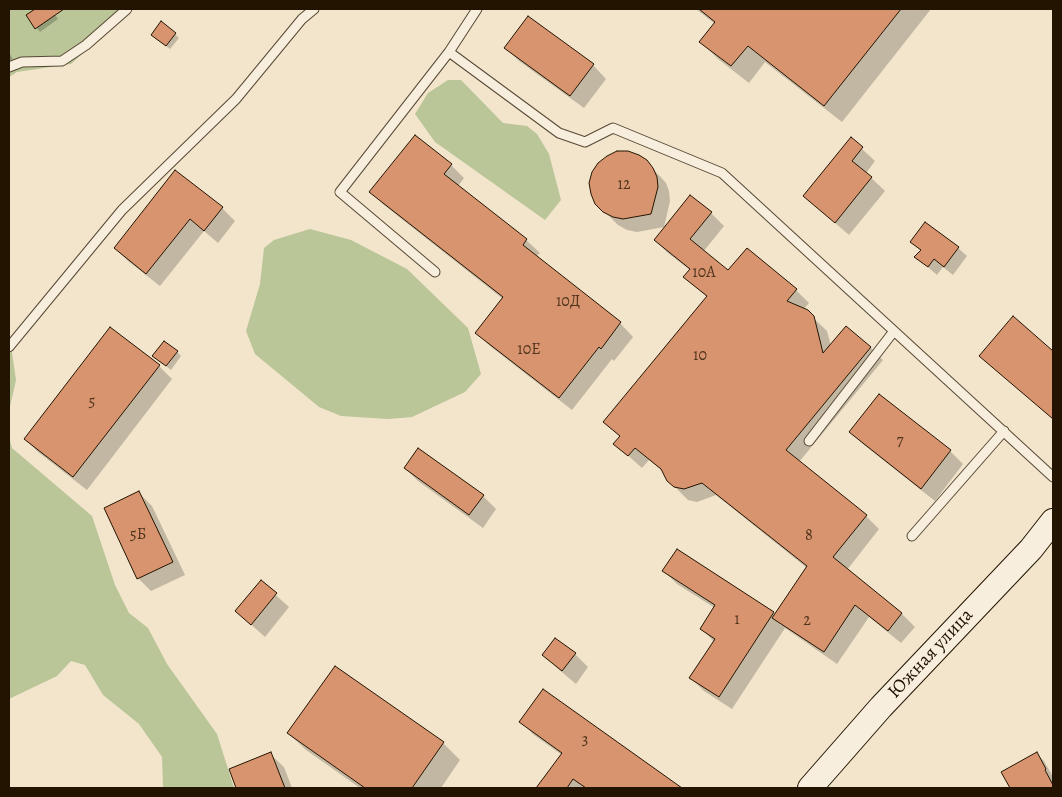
<!DOCTYPE html>
<meta charset="utf-8">
<style>
body{margin:0}
#map{position:relative;width:1062px;height:797px;overflow:hidden;background:#f2e5cb;font-family:Alegreya,serif}
canvas{display:block}
.frame{position:absolute;inset:0;border:10px solid #231401;pointer-events:none}
</style>
<div id="map">
<canvas width="1062" height="797"></canvas>
<div class="frame"></div>
</div>
<script>
const c = document.querySelector('canvas').getContext('2d');
c.lineJoin = 'round';
function fillPath(path, color) {
  c.fillStyle = color;
  c.fill(path, 'evenodd');
}
function poly(rows) {
  const path = new Path2D();
  for (const r of rows) {
    path.moveTo(r[0], r[1]);
    for (let i = 2; i < r.length; i += 2) path.lineTo(r[i], r[i + 1]);
  }
  return path;
}
function strokePath(path, color, width, dash) {
  c.strokeStyle = color;
  c.lineWidth = width;
  c.lineCap = dash ? 'butt' : 'round';
  c.setLineDash(dash || []);
  c.stroke(path);
}
function drawText(font, color, halo, rows, align = 'center') {
  c.font = font + ' Alegreya,serif';
  c.lineWidth = 4;
  c.setLineDash([]);
  c.textBaseline = 'middle';
  c.strokeStyle = halo;
  c.fillStyle = color;
  for (const [text, x, y, turn = 0] of rows) {
    c.save();
    c.translate(x, y);
    c.rotate((+turn || 0) * Math.PI / 180);
    c.textAlign = isNaN(turn) ? turn : align;
    if (halo) c.strokeText(text, 0, 0);
    c.fillText(text, 0, 0);
    c.restore();
  }
}
fillPath(poly([
 [9,9,132,9,71,64,17,72,9,77],
 [448,80,461,80,503,123,527,126,537,134,549,154,561,200,545,220,435,142,415,114,428,93],
 [310,229,351,240,407,269,468,328,481,374,465,392,412,417,388,419,341,416,319,407,255,354,246,331,260,284,264,248,274,240],
 [9,332,16,380,9,411],
 [9,437,12,448,92,516,115,585,129,613,148,628,167,664,217,734,234,788,163,788,162,757,139,724,103,695,85,665,71,661,57,676,9,699]
]), '#bac598');
fillPath(poly([
 [37,9,51,9,58,19,40,32,27,15],
 [696,9,931,9,842,122,765,62,749,83,718,59,701,42,715,24],
 [528,18,593,65,606,79,584,108,519,61,506,48],
 [175,34,179,38,170,49,156,39],
 [9,53,13,59,9,61],
 [851,139,875,161,866,173,885,191,849,235,804,196],
 [646,161,666,183,669,191,670,201,664,227,637,232,627,230,618,225,604,211],
 [451,165,464,178,458,186,526,240,540,253,536,257,620,323,633,337,614,361,612,359,572,410,490,346,477,333,503,299,384,205,371,192],
 [176,172,222,208,235,221,218,243,204,231,160,286,128,261,115,248],
 [711,213,724,226,703,252,729,272,796,290,809,303,804,309,827,331,831,346,870,347,883,360,799,462,866,516,879,529,847,570,902,614,915,627,901,643,869,617,837,664,785,628,732,709,704,691,691,678,714,642,702,629,715,608,677,584,664,571,773,613,775,615,807,568,716,495,697,502,688,500,668,480,664,472,649,460,642,468,615,444,620,437,605,422,708,298,685,277,690,270,668,253,655,240],
 [912,242,958,248,967,256,953,275,943,267,937,275,916,257,921,251],
 [1013,318,1053,352,1053,419,980,356],
 [111,329,159,366,172,379,87,490,38,452,25,439],
 [177,352,181,356,171,370,158,360],
 [850,432,950,451,963,464,935,501,864,445],
 [405,468,483,496,496,509,483,528,418,481],
 [139,493,152,506,185,575,151,591,138,578],
 [261,582,289,607,265,637,236,611],
 [556,639,575,654,588,667,576,684,557,668,544,655],
 [335,667,443,743,460,760,441,788,360,788,306,750,288,733],
 [543,690,680,788,546,788,541,783,562,755,534,735,521,722],
 [270,754,284,767,292,788,238,788,230,769],
 [1037,754,1044,761,1053,777,1053,788,1011,788,1002,773]
]), '#0003');
const building = poly([
 [35,9,64,9,35,29,26,15,35,9],
 [699,9,901,9,824,106,748,46,731,66,699,42,715,22,699,9],
 [528,16,594,64,570,96,504,48,528,16],
 [161,21,176,33,166,46,151,35,161,21],
 [415,135,452,164,444,174,527,239,523,245,621,322,601,349,599,347,559,398,475,333,503,297,369,192,415,135],
 [851,137,863,147,852,161,872,177,835,223,803,196,851,137],
 [617,151,628,151,639,155,647,160,653,168,657,177,658,187,651,214,623,219,613,217,603,212,595,204,591,194,589,183,592,172,598,163,607,156,617,151],
 [175,170,223,207,204,231,190,219,146,274,114,248,175,170],
 [690,195,712,212,690,239,728,270,747,248,797,289,787,301,808,310,814,316,823,353,846,326,871,347,786,450,867,515,833,557,902,613,888,631,855,605,824,652,772,618,807,566,702,483,684,489,674,487,667,481,661,469,635,448,628,456,613,444,620,436,603,422,707,296,683,277,690,269,654,240,690,195],
 [925,222,959,247,944,267,934,259,928,267,914,257,921,250,910,242,925,222],
 [1013,316,1053,351,1053,419,979,356,1013,316],
 [110,327,160,365,73,477,24,439,110,327],
 [164,341,178,351,166,366,152,356,164,341],
 [879,394,951,450,921,489,849,432,879,394],
 [418,448,484,495,469,515,404,468,418,448],
 [139,491,173,562,137,579,104,508,139,491],
 [677,549,774,612,719,697,689,678,715,639,700,629,715,605,662,571,677,549],
 [261,580,277,593,251,625,235,611,261,580],
 [555,638,576,653,562,671,542,655,555,638],
 [335,666,444,742,412,788,365,788,287,733,335,666],
 [543,689,609,736,682,788,586,788,573,779,567,788,536,788,562,753,519,722,543,689],
 [271,752,285,788,236,788,229,769,271,752],
 [1037,752,1046,769,1045,770,1053,785,1053,788,1010,788,1001,772,1037,752]
]);
fillPath(building, '#d8946e');
strokePath(building, '#231401', 1);
const lane = poly([
 [477,9,449,52,559,133,585,142,613,128,722,173,1053,477],
 [9,67,22,62,62,61,86,45,127,9],
 [435,272,340,192,449,52],
 [9,347,122,210,236,99,302,19,314,9],
 [809,441,894,331],
 [912,536,1004,431]
]);
const secondary = poly([
 [810,788,881,707,1031,549,1053,521]
]);
strokePath(lane, '#574834', 11);
strokePath(secondary, '#231401', 26);
strokePath(lane, '#f7eedd', 9);
strokePath(secondary, '#f7eedd', 24);
drawText('16px', '#50341c', null, [
 ["12",624,185],
 ["10А",704,273],
 ["10Д",568,302],
 ["10Е",529,350],
 ["10",700,356],
 ["5",92,402],
 ["7",900,441],
 ["5Б",138,535],
 ["8",809,536],
 ["1",737,620],
 ["2",807,621],
 ["3",585,740]
]);
drawText('19px', '#231401', '#f7eedd', [
 ["Южная улица",931,654,-47]
]);
</script>
